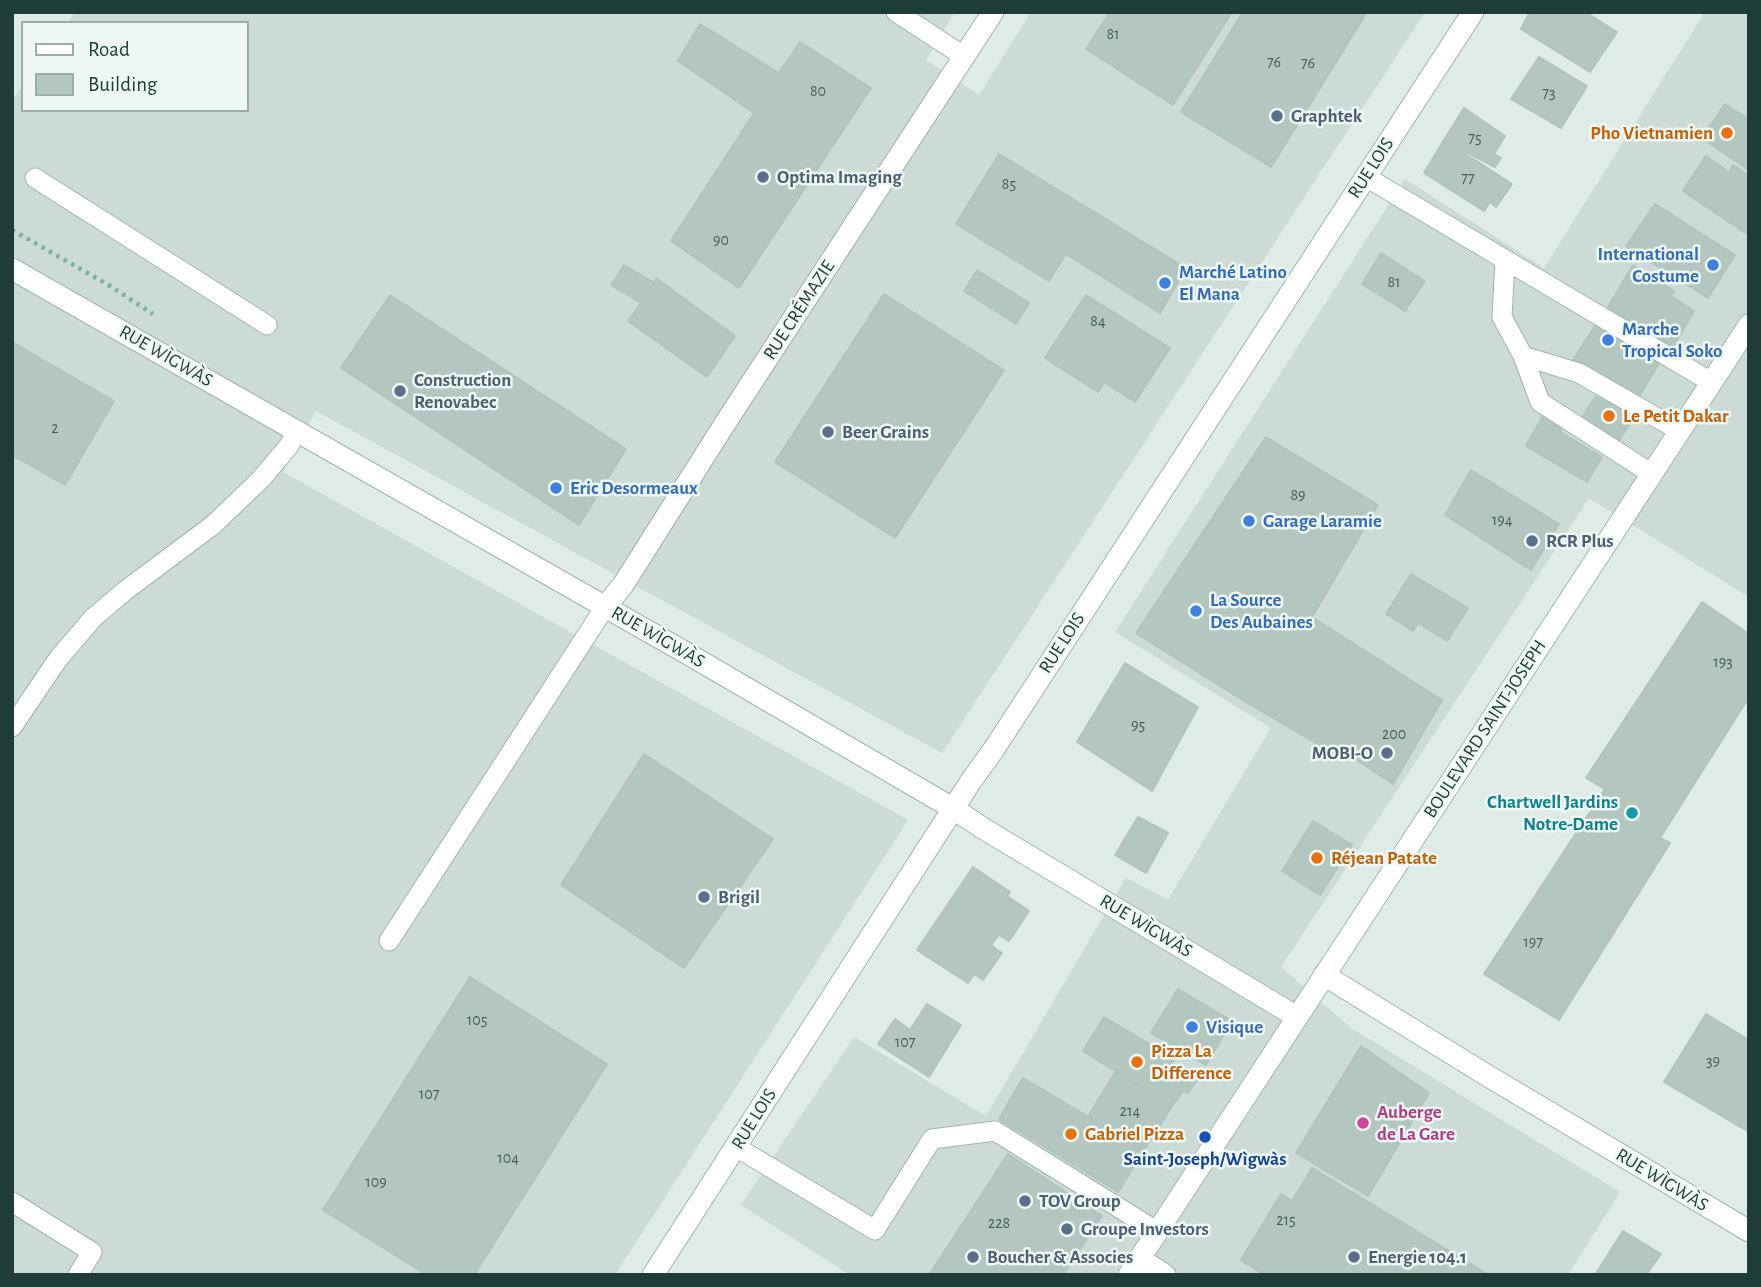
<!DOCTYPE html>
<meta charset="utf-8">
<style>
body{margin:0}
#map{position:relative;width:1761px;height:1287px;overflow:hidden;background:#deebe6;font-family:"Alegreya Sans",sans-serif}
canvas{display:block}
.frame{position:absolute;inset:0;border:14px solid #1e3d36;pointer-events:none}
.legend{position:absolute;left:21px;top:21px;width:228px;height:91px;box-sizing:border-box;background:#eef8f4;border:2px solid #9bada8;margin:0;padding:9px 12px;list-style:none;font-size:21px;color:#1e3d36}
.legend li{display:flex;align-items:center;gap:14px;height:35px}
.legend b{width:35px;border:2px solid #9bada8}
</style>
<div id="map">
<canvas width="1761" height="1287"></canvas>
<div class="frame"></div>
<ul class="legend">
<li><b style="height:9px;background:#fff"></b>Road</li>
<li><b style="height:19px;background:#b3c6bf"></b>Building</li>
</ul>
</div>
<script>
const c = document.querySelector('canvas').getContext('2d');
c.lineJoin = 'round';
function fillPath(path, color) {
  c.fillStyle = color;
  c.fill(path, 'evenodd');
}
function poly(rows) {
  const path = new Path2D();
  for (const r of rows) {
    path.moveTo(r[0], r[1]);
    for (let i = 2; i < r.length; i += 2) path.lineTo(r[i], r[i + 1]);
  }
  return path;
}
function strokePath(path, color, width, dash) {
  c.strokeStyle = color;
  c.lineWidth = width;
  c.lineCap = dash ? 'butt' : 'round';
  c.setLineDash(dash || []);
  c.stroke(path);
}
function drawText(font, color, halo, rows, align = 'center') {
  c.font = font + ' "Alegreya Sans",sans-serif';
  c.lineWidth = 5;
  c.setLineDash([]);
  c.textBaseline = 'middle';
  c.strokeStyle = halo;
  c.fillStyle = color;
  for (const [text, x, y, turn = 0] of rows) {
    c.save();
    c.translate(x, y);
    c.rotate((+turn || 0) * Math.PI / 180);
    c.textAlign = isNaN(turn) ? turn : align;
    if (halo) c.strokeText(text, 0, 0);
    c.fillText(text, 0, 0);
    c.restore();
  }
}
fillPath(poly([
 [75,12,955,12,926,60,979,95,1031,12,1425,12,942,753,316,411,283,472,908,820,615,1275,12,1275,12,100,23,85,23,110,247,110,247,23,67,23],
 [1705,12,1749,12,1749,597,1589,498,1281,967,1351,1028,1620,1192,1568,1275,850,1275,741,1205,854,1037,986,1116,1126,878,1168,900,1271,728,1115,632,1405,179,1544,268]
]), '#ccdbd5');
const building = poly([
 [1110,12,1232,12,1173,105,1086,49,1110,12],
 [1243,12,1367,12,1271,167,1181,112,1243,12],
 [1530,12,1585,12,1617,32,1590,72,1521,29,1530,12],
 [700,24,779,73,800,42,871,88,739,288,671,241,754,113,678,61,700,24],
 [1539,57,1587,86,1561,128,1511,99,1539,57],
 [1725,104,1748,119,1745,124,1749,127,1749,170,1702,138,1725,104],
 [1464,108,1505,136,1494,154,1501,158,1495,167,1444,140,1464,108],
 [1444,140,1512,184,1496,207,1490,202,1484,211,1424,173,1444,140],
 [999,154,1186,268,1160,313,1066,254,1049,281,956,224,999,154],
 [1706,156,1729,172,1733,165,1749,176,1749,231,1747,234,1683,191,1706,156],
 [1655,204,1735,255,1708,298,1626,246,1655,204],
 [1381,253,1425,281,1405,311,1362,284,1381,253],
 [624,265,655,283,656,278,735,336,707,377,628,321,641,303,611,285,624,265],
 [1633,265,1674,291,1671,296,1694,311,1672,349,1608,307,1633,265],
 [977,270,1029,303,1016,324,964,291,977,270],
 [884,294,1004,370,895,538,775,462,884,294],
 [390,295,626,449,579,525,341,368,390,295],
 [1086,295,1170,348,1135,402,1104,382,1098,392,1045,358,1086,295],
 [1599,320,1661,360,1638,398,1573,360,1599,320],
 [12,342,114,401,65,485,12,455,12,342],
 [1600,390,1637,413,1617,443,1581,419,1600,390],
 [1544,414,1564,425,1560,432,1602,457,1587,482,1526,446,1544,414],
 [1266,437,1378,505,1312,617,1442,700,1393,784,1340,749,1336,755,1241,699,1136,633,1266,437],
 [1471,470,1559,524,1531,570,1445,515,1471,470],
 [1411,574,1468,608,1447,641,1418,623,1413,631,1386,614,1411,574],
 [1702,602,1749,634,1749,697,1660,838,1670,843,1559,1020,1484,974,1605,789,1586,778,1702,602],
 [1125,663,1198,707,1152,791,1077,742,1125,663],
 [644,754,773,839,684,968,561,885,644,754],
 [1138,817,1168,833,1146,873,1115,855,1138,817],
 [1313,821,1352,845,1320,895,1282,871,1313,821],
 [973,867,1010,892,1007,896,1029,911,1009,941,999,935,991,945,1002,953,983,980,974,974,968,983,917,950,973,867],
 [470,977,607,1064,474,1275,427,1275,323,1210,470,977],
 [1178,989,1232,1021,1206,1065,1151,1033,1178,989],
 [927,1004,961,1025,929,1077,878,1044,895,1019,910,1030,927,1004],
 [1706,1014,1749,1040,1749,1132,1664,1082,1706,1014],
 [1104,1017,1175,1059,1171,1065,1197,1080,1188,1093,1183,1091,1172,1106,1083,1051,1104,1017],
 [1361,1046,1429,1093,1368,1196,1296,1153,1361,1046],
 [1115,1072,1172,1106,1144,1150,1088,1117,1115,1072],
 [1023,1078,1144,1150,1118,1192,999,1119,1023,1078],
 [1008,1154,1102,1216,1063,1275,929,1275,1008,1154],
 [1312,1168,1489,1275,1264,1275,1241,1260,1281,1194,1292,1201,1312,1168],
 [1623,1231,1661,1254,1646,1275,1595,1275,1623,1231]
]);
fillPath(building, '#b3c6bf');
strokePath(building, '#b0c5be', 2);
const lane = poly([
 [896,12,965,57],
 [1366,177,1711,382],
 [35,178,267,325],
 [1505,260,1502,317,1523,356,1579,373,1680,431],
 [1523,356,1540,402,1652,474],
 [12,727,58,659,93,618,126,590,213,525,261,479,288,447,298,431],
 [389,941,605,607],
 [736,1147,875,1230,932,1139,995,1131,1158,1232],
 [12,1202,92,1252,78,1275]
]);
const street = poly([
 [12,269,688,654,954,809,984,829,1297,1017],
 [605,607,623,585,724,425,993,12],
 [1324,975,1488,1076,1749,1231],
 [1140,1259,1165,1275],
 [653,1275,971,781,994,749,1473,12]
]);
const secondary = poly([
 [1129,1275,1749,325]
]);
strokePath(lane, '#a1b3ae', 21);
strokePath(street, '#a1b3ae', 23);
strokePath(secondary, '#9cb8b0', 23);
strokePath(poly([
 [12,230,107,284,153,314]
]), '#7bb2a4', 4.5, [3.5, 5]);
strokePath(lane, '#fff', 19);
strokePath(street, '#fff', 21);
strokePath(secondary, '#fff', 21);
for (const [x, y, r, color] of [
 [1277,116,7,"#5c6f8a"],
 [1727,133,7,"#e8710a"],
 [763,177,7,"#5c6f8a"],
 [1713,265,7,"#3f7fe0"],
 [1165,283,7,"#3f7fe0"],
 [1608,340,7,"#3f7fe0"],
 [400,391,7,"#5c6f8a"],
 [1609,416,7,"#e8710a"],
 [828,432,7,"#5c6f8a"],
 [556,488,7,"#3f7fe0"],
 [1249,521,7,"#3f7fe0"],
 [1532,541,7,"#5c6f8a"],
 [1196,611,7,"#3f7fe0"],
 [1387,753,7,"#5c6f8a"],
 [1632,813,7,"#0f9aa8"],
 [1317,858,7,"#e8710a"],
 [704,897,7,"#5c6f8a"],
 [1192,1027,7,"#3f7fe0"],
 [1137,1062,7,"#e8710a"],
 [1363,1123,7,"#d1479c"],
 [1071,1134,7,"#e8710a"],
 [1205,1137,7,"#1a4fb4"],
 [1025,1201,7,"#5c6f8a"],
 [1067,1229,7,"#5c6f8a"],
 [973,1257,7,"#5c6f8a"],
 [1354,1257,7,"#5c6f8a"]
]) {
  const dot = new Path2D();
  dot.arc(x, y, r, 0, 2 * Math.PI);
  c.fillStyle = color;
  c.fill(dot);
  strokePath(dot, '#eef8f4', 2.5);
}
drawText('16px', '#435f58', null, [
 ["81",1113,34],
 ["76",1274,62],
 ["76",1308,63],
 ["80",818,91],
 ["73",1549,93],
 ["75",1475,138],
 ["77",1468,178],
 ["85",1009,184],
 ["90",721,240],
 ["81",1394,282],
 ["84",1098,321],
 ["2",55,428],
 ["89",1298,495],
 ["194",1502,520],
 ["193",1723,662],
 ["95",1138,725],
 ["200",1394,734],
 ["197",1533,942],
 ["105",477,1020],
 ["107",905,1042],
 ["39",1713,1061],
 ["107",429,1094],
 ["214",1130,1111],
 ["104",508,1158],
 ["109",376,1182],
 ["215",1286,1220],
 ["228",999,1223]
]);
drawText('bold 19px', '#4e5e75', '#eef8f4', [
 ["Graphtek",1291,116],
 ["Optima Imaging",777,177],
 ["Construction",414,380],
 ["Renovabec",414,402],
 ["Beer Grains",842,432],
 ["RCR Plus",1546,541],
 ["MOBI-O",1373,753,"right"],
 ["Brigil",718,897],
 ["TOV Group",1039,1201],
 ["Groupe Investors",1081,1229],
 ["Boucher & Associes",987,1257],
 ["Energie 104.1",1368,1257]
], 'left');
drawText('bold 19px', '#c56008', '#eef8f4', [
 ["Pho Vietnamien",1713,133,"right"],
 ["Le Petit Dakar",1623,416],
 ["Réjean Patate",1331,858],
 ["Pizza La",1151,1051],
 ["Difference",1151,1073],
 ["Gabriel Pizza",1085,1134]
], 'left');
drawText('19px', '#1e3d36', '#eef8f4', [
 ["RUE LOIS",1371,168,-57],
 ["RUE CRÉMAZIE",799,310,-57],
 ["RUE WÌGWÀS",166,356,30],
 ["RUE WÌGWÀS",658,637,30],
 ["RUE LOIS",1062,643,-57],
 ["BOULEVARD SAINT-JOSEPH",1485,729,-57],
 ["RUE WÌGWÀS",1146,926,31],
 ["RUE LOIS",754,1119,-58],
 ["RUE WÌGWÀS",1662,1180,31]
]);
drawText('bold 19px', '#366cbe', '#eef8f4', [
 ["International",1699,254,"right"],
 ["Costume",1699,276,"right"],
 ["Marché Latino",1179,272],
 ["El Mana",1179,294],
 ["Marche",1622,329],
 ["Tropical Soko",1622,351],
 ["Eric Desormeaux",570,488],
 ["Garage Laramie",1263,521],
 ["La Source",1210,600],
 ["Des Aubaines",1210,622],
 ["Visique",1206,1027]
], 'left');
drawText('bold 19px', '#0d838f', '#eef8f4', [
 ["Chartwell Jardins",1618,802],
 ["Notre-Dame",1618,824]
], 'right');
drawText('bold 19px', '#b23c85', '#eef8f4', [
 ["Auberge",1377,1112],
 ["de La Gare",1377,1134]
], 'left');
drawText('bold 19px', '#164399', '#eef8f4', [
 ["Saint-Joseph/Wìgwàs",1205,1159]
]);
</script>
